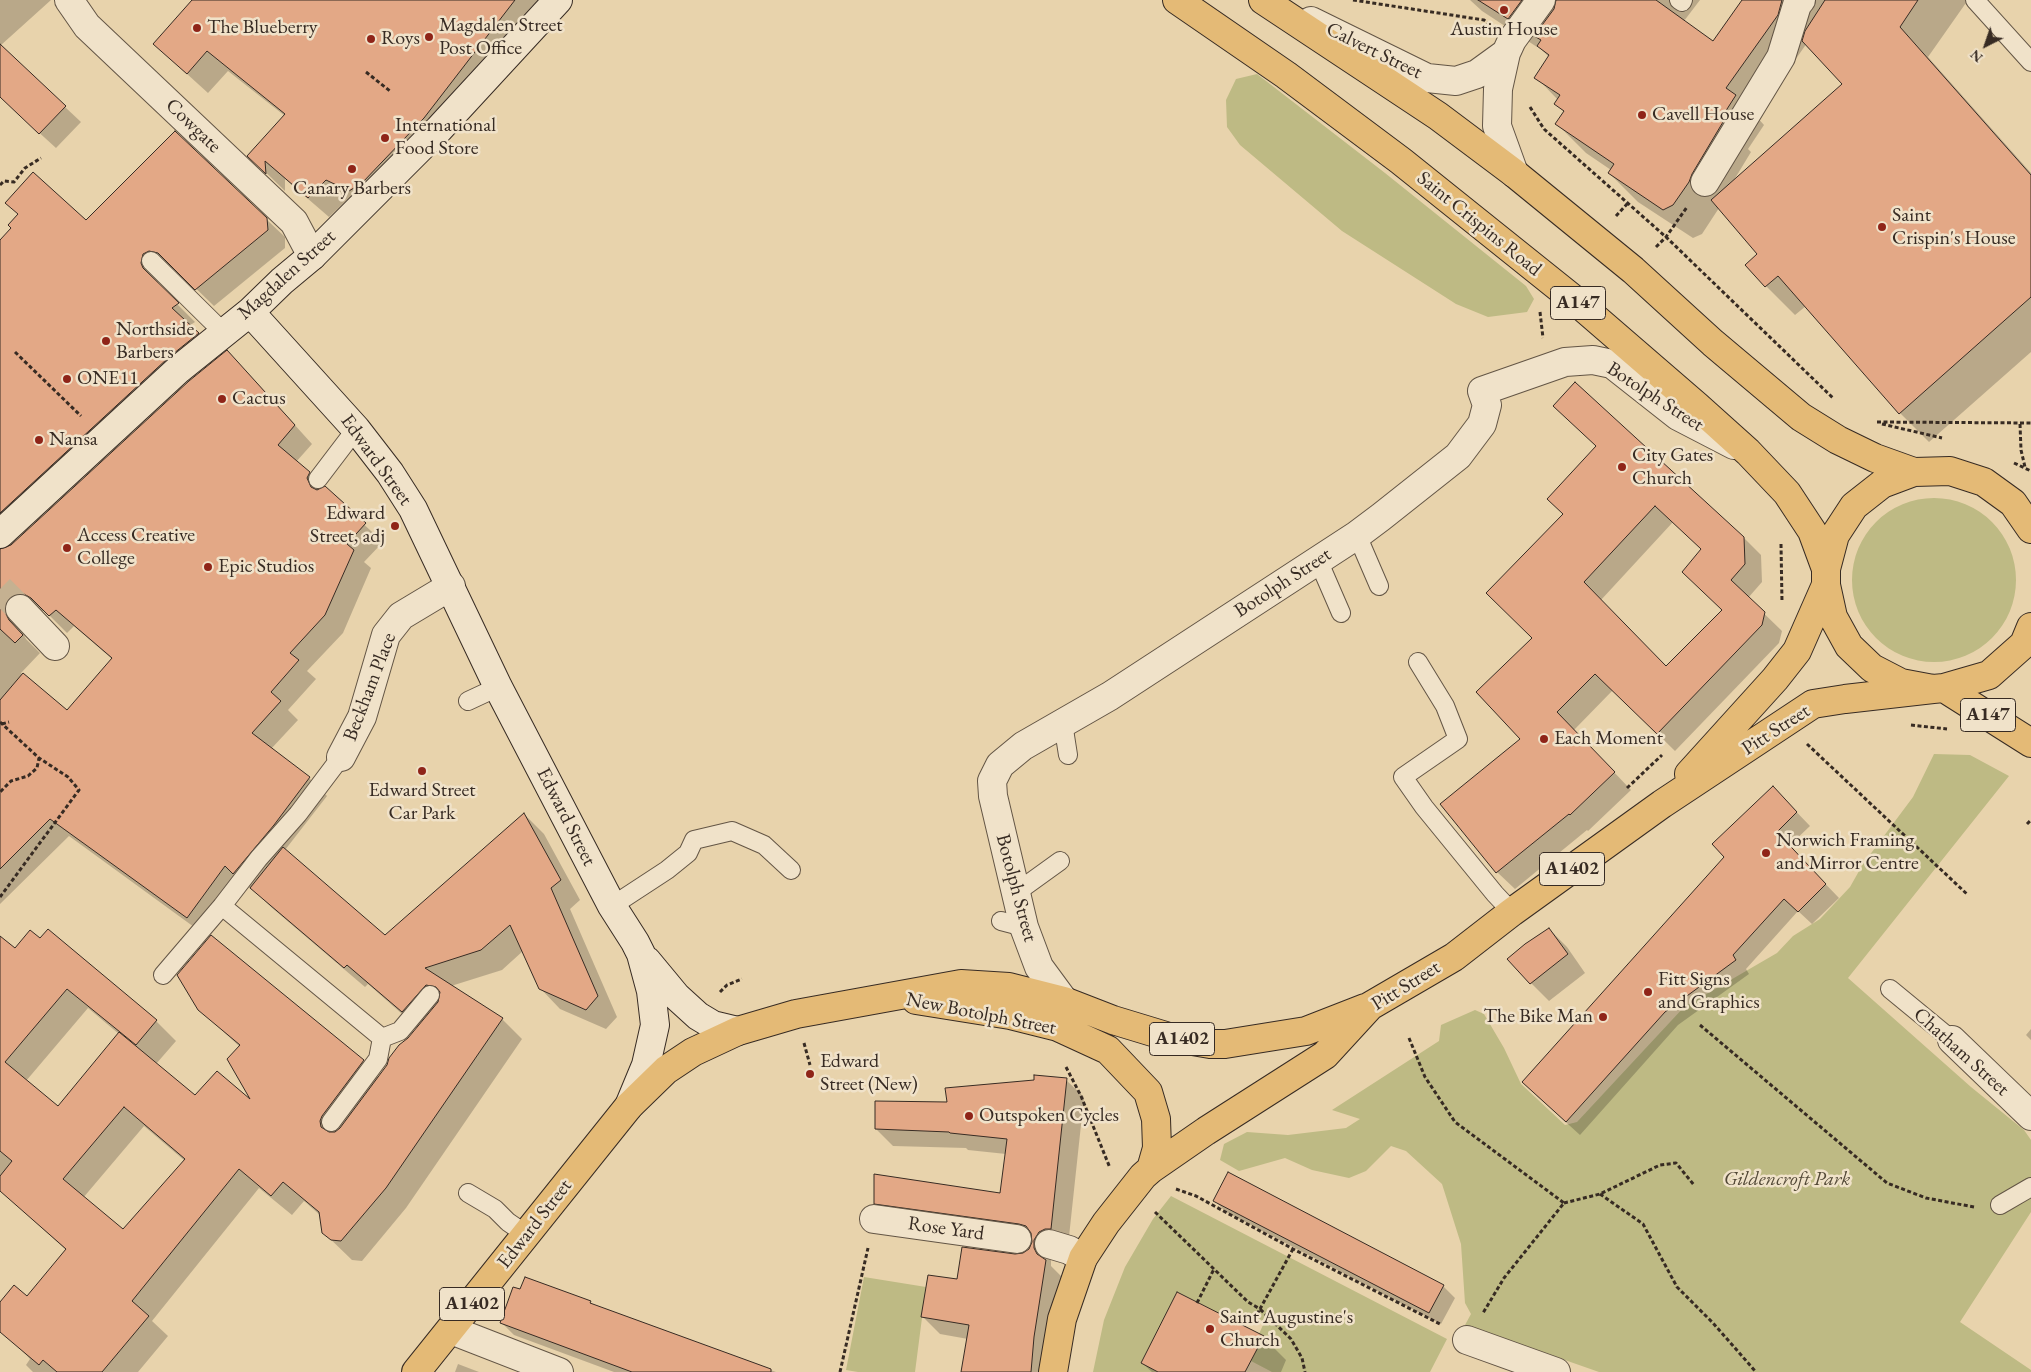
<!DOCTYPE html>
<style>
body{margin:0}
#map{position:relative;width:2031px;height:1372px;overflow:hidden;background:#e8d3ac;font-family:"EB Garamond",serif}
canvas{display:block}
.north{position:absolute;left:1961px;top:20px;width:50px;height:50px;-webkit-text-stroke:4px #f0e2c9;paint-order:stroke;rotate:221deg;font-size:14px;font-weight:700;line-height:20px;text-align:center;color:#372b23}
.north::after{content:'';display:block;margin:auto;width:18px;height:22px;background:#372b23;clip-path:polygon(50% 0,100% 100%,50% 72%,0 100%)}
</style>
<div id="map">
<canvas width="2031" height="1372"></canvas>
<div class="north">N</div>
</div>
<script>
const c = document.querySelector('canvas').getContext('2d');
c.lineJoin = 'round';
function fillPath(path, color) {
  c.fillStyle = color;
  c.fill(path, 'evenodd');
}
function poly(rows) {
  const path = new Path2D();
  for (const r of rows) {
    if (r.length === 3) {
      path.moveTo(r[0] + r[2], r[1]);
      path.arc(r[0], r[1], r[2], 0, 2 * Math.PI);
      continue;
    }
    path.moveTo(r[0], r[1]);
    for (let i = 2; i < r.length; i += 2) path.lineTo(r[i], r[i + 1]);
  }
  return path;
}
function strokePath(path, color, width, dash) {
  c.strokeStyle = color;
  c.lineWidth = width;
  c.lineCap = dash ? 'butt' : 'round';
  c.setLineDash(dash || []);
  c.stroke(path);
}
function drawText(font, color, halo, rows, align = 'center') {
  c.font = font + ' "EB Garamond",serif';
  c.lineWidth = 5;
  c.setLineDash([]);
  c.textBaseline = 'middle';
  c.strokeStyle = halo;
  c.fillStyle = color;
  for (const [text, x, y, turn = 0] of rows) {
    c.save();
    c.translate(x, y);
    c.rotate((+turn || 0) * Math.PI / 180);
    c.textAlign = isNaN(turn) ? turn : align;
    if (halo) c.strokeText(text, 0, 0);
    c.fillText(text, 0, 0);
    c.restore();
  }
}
fillPath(poly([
 [1257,74,1385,173,1526,286,1534,299,1527,312,1488,317,1456,304,1342,231,1240,145,1227,127,1226,100,1236,79],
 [1934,580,82],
 [1934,754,1970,755,2009,776,1848,978,1971,1087,2024,1130,2031,1140,2031,1212,1960,1322,2031,1370,2031,1372,1599,1372,1465,1325,1471,1314,1465,1303,1461,1244,1442,1184,1406,1151,1391,1146,1366,1171,1349,1178,1312,1170,1285,1158,1239,1171,1220,1160,1224,1144,1247,1132,1288,1135,1346,1128,1360,1119,1332,1110,1439,1041,1441,1025,1475,1010,1484,1014,1504,1048,1521,1084,1565,1125,1577,1122,1684,1007,1777,953,1793,936,1820,919,1850,887,1863,864,1913,797],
 [1171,1196,1447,1339,1430,1372,1272,1372,1251,1361,1263,1336,1259,1334,1263,1325,1245,1315,1240,1324,1177,1292,1141,1363,1158,1372,1093,1372,1104,1320,1125,1267,1153,1219],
 [864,1277,926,1287,915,1372,858,1372,846,1370]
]), '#beba84');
fillPath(poly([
 [0,0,51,0,0,46],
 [194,0,551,0,370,210,347,200,329,217,285,179,285,191,249,156,285,116,228,71,208,93,154,44],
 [1470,0,1700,0,1684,21,1714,42,1743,0,1968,0,1928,57,2031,173,2031,352,1929,442,1900,413,1806,306,1795,315,1766,286,1759,254,1719,208,1702,234,1693,238,1638,202,1609,173,1611,170,1586,153,1557,124,1564,112,1556,104,1558,100,1536,77,1549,57,1538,46,1537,47,1482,11],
 [1807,43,1844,84,1734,180,1751,152,1748,149,1764,125,1756,116],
 [0,46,81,122,56,148,0,97],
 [266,219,285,237,285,248,214,306,177,270,167,268,161,272,158,282,160,287,195,322,189,326,215,352,3,547,2,551,11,547,245,370,312,444,296,462,383,542,364,562,371,568,343,633,307,671,316,679,288,710,298,720,271,749,309,778,327,796,285,850,385,937,524,814,544,834,580,900,570,909,617,1017,606,1029,560,1009,540,988,523,951,502,970,451,986,502,1019,522,1039,406,1208,362,1261,352,1260,323,1232,321,1216,304,1201,292,1215,259,1188,152,1321,168,1336,138,1372,33,1372,26,1365,30,1359,14,1342,66,1250,0,1190,0,955,15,949,156,1021,176,1041,156,1064,195,1096,254,1104,240,1047,199,1009,363,1061,379,1078,418,1028,368,984,365,987,271,907,253,889,252,890,243,883,205,935,69,836,0,904,0,242,86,222],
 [35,611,44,611,48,614,67,633,74,626,112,659,67,712,21,673,40,653,26,639,22,631],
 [88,1008,119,1034,58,1108,26,1081],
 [144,1126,185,1161,123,1231,83,1198],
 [1555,406,1743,537,1761,555,1762,582,1748,598,1782,631,1779,643,1675,751,1613,690,1574,730,1631,790,1588,831,1587,830,1515,889,1497,872,1442,804,1522,739,1534,638,1564,515,1597,447],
 [1673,522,1702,550,1723,610,1666,667,1601,600],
 [1786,801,1810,826,1789,846,1839,898,1812,924,1798,911,1746,969,1749,974,1678,1025,1580,1135,1537,1096,1726,857],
 [1549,929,1567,947,1585,973,1549,1001,1531,983],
 [2031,1029,2031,1040,2026,1035],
 [1066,1080,1084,1097,1068,1246,1051,1258,1051,1266,1063,1278,1050,1372,962,1372,968,1339,940,1334,923,1317,958,1280,1015,1256,1024,1254,1030,1250,1034,1240,892,1221,875,1203,1001,1194,1006,1154,968,1150,966,1148,893,1146,876,1129,948,1104],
 [1214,1200,1443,1286,1455,1298,1441,1324,1226,1212],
 [521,1291,590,1302,593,1306,776,1372,614,1372,514,1335,502,1323],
 [1263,1337,1286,1360,1281,1372,1152,1372,1142,1363],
 [458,1364,479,1372,455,1372]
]), '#0003');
const building = poly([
 [192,0,515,0,424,118,362,183,349,191,326,180,308,198,265,161,266,174,247,156,285,114,207,51,187,74,153,44,192,0],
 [1478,0,1522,0,1508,19,1478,0],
 [1556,0,1656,0,1713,41,1742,0,1782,0,1778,15,1726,88,1736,95,1720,120,1723,122,1692,174,1689,182,1673,205,1663,210,1608,173,1614,164,1555,124,1564,111,1554,104,1560,95,1534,78,1549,55,1537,46,1541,40,1534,36,1554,9,1556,0],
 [1825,0,1918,0,1900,27,2031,175,2031,297,1899,414,1778,276,1765,287,1745,265,1757,254,1711,200,1842,84,1802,41,1805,31,1825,0],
 [0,44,66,106,39,134,0,97,0,44],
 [175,131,267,218,268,230,195,290,158,253,149,251,143,254,141,263,143,268,179,303,172,308,199,333,168,358,0,513,0,240,11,228,8,225,18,214,5,203,33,172,86,220,175,131],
 [227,350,295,425,278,445,310,472,307,478,311,487,317,490,325,486,366,523,347,544,354,550,325,615,290,653,299,660,271,692,281,701,252,733,310,777,274,825,233,874,225,866,187,918,50,819,0,869,0,700,23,673,67,710,112,658,56,610,49,616,31,598,24,594,16,594,9,598,5,604,5,612,9,620,23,635,15,643,0,629,0,549,11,545,189,381,227,350],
 [1575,382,1744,537,1745,564,1731,580,1765,612,1762,625,1657,734,1595,674,1557,712,1615,772,1570,815,1569,814,1496,873,1440,804,1520,739,1476,692,1532,638,1486,593,1563,514,1547,499,1596,446,1553,406,1575,382],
 [1655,506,1701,549,1682,572,1722,610,1666,666,1584,582,1655,506],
 [1773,786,1797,812,1777,832,1826,884,1798,912,1784,899,1733,955,1736,960,1665,1012,1566,1122,1522,1082,1724,857,1712,844,1773,786],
 [524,813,561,880,551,888,598,996,586,1010,539,989,510,925,481,950,425,968,503,1018,386,1188,341,1241,331,1240,322,1233,319,1212,283,1182,271,1196,239,1169,132,1301,149,1316,102,1372,57,1372,43,1360,39,1365,0,1332,0,1302,14,1285,27,1296,66,1249,0,1191,0,1176,12,1161,0,1151,0,936,15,948,30,930,40,938,48,929,157,1020,136,1045,67,989,5,1062,58,1106,119,1032,195,1095,217,1071,250,1099,227,1059,240,1045,198,1010,177,975,211,935,364,1060,322,1116,320,1121,321,1127,329,1132,335,1132,340,1128,387,1065,389,1058,399,1045,408,1038,438,1002,440,992,436,987,426,985,402,1012,347,965,344,968,250,888,283,847,385,935,524,813],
 [124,1107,185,1159,123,1229,63,1179,124,1107],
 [1549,928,1568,954,1530,984,1507,959,1525,944,1549,928],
 [1034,1075,1067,1078,1051,1229,1045,1229,1039,1232,1034,1240,1034,1248,1037,1254,1046,1260,1034,1337,1031,1372,961,1372,969,1325,921,1317,928,1275,957,1279,962,1247,1015,1254,1023,1253,1029,1249,1032,1242,1031,1233,1026,1226,1019,1224,874,1204,874,1174,1000,1193,1007,1139,950,1133,949,1132,875,1129,875,1101,947,1102,945,1088,1034,1080,1034,1075],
 [1228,1172,1444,1285,1429,1313,1213,1201,1228,1172],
 [525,1277,591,1301,590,1303,771,1369,771,1372,632,1372,500,1323,513,1287,520,1289,525,1277],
 [1177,1292,1264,1336,1245,1372,1158,1372,1141,1363,1177,1292]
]);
fillPath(building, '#e3a886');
strokePath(building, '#372b23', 1);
strokePath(poly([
 [0,589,20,609]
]), '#c5b191', 28, [28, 14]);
const lane = poly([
 [1679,0,1682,2,1683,0],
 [1975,0,2031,62],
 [151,261,223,332],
 [318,479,356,429],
 [1357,535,1379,586],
 [1318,560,1341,613],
 [1418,662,1445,706,1458,739,1403,777,1424,807,1495,894,1512,912],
 [468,701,498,687],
 [1063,723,1068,755],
 [1017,892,1060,861],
 [222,906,382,1038,400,1031,430,995],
 [612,906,667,870,688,853,694,840,732,831,764,845,791,870],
 [1001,921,1024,927],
 [163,975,222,906,259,858,298,814,341,757],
 [1890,989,1952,1040],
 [331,1122,378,1059,382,1038],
 [468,1193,495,1209,508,1222,527,1235],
 [2000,1205,2031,1187]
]);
const street = poly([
 [69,0,87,26,294,222,312,256],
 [1311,21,1427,78,1456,81,1477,74,1506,53],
 [1514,173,1497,126,1498,89,1506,53,1512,40,1541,0],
 [1705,182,1781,57,1797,5,1801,0],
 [20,609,55,646],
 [341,757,362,717,386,635,401,616,451,586],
 [1064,1001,1039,967,1024,927,993,796,992,781,1000,765,1023,746,1110,696,1357,535,1381,517,1458,456,1482,424,1487,405,1482,391,1565,362,1593,360,1612,364,1678,416,1734,445],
 [1952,1040,2031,1116],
 [874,1219,1017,1239],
 [1049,1244,1069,1250,1083,1258],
 [451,1330,559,1372],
 [1467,1340,1556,1372]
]);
const secondary = poly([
 [250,312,356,429,390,473,413,509,498,687,612,906,635,942,641,954,651,991,655,1025,646,1065,629,1106],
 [0,534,179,369,250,312,282,281,312,256,439,129,558,0],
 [647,961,676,996,698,1016,713,1025,738,1031]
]);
const primary = poly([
 [1177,0,1286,75,1401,161,1572,298,1697,406,1748,452,1787,493,1812,531,1826,569],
 [1263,0,1438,116,1514,173,1633,270,1713,343,1801,417,1838,440,1875,458,1914,472],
 [2031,529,2013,503,1984,482,1950,471,1914,472,1882,484,1854,506,1835,535,1826,569,1826,585,1833,617,1849,646,1872,668,1901,683,1933,689,1944,688,1989,675,2024,644,2031,627],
 [1944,688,2031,743],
 [1689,774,1775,679,1797,651,1826,585],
 [916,1000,1010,1015,1058,1027,1108,1050,1148,1092,1156,1119,1157,1148,1151,1169],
 [416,1372,629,1106,666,1070,693,1052,738,1031,796,1014,961,984,1009,987,1064,1001,1113,1020,1169,1037,1210,1044,1225,1044,1306,1031,1365,1008],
 [1053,1372,1062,1319,1083,1258,1106,1223,1143,1176,1151,1169,1206,1131,1325,1055,1370,1006,1454,957,1512,912,1662,804,1813,704,1845,699,1933,689]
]);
strokePath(lane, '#635545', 20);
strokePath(street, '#635545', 30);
strokePath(secondary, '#372b23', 30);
strokePath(primary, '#372b23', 30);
strokePath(poly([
 [1353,0,1484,20,1488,23],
 [366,72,390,91],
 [1530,107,1544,129,1666,237,1833,398],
 [0,185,4,181,14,182,25,168,41,158],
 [1616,216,1627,204],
 [1656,247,1666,237,1687,207],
 [1540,312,1543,338],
 [15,352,81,416],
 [1877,422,2031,423],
 [1882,424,1942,438],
 [2020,424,2021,450,2025,467],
 [2014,463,2031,471],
 [1781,544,1782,602],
 [0,722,39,758,37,768,28,776,11,781,0,792],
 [2,724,9,722],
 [1911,725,1947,729],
 [1807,744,1968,895],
 [1627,788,1662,755],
 [2027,824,2031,820],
 [0,897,79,790,68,777,39,758],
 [720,992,727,985,742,979],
 [1700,1025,1887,1183,1926,1198,1974,1207],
 [1409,1038,1425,1077,1455,1122,1564,1203,1504,1278,1483,1313],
 [804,1043,810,1065],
 [1066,1067,1081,1096,1110,1168],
 [1176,1189,1196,1196,1293,1249,1440,1324],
 [1600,1194,1643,1224,1677,1287,1713,1323,1756,1372],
 [1564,1203,1600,1194,1660,1165,1676,1163,1694,1185],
 [1155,1212,1248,1302,1260,1309,1293,1249],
 [1197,1303,1214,1269],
 [1254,1320,1260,1309,1291,1339,1302,1358,1305,1372],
 [840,1372,868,1248]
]), '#372b23', 3, [4, 2.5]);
strokePath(lane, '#f0e2c9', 18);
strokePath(street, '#f0e2c9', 28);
strokePath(secondary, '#f0e2c9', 28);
strokePath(primary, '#e4ba76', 28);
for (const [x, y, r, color] of [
 [1504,10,5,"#8f2418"],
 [197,28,5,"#8f2418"],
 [429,37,5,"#8f2418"],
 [371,39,5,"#8f2418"],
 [1642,115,5,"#8f2418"],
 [385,138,5,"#8f2418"],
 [352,169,5,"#8f2418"],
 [1882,227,5,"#8f2418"],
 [106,341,5,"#8f2418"],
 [67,379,5,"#8f2418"],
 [222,399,5,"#8f2418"],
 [39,440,5,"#8f2418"],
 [1622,467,5,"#8f2418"],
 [395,526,5,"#8f2418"],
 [67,548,5,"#8f2418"],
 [208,567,5,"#8f2418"],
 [1544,739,5,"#8f2418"],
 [422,771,5,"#8f2418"],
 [1766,853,5,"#8f2418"],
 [1648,992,5,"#8f2418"],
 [1603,1017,5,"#8f2418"],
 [810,1074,5,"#8f2418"],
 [969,1116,5,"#8f2418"],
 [1210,1329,5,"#8f2418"]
]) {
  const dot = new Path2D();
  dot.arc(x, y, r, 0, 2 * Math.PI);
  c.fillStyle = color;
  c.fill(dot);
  strokePath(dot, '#f0e2c9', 2);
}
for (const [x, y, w] of [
 [1578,303,55],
 [1988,715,55],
 [1572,869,65],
 [1182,1039,65],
 [472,1304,65]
]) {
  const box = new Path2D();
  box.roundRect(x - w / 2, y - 16.5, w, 33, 4);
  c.fillStyle = '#f0e2c9';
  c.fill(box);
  strokePath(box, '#372b23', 1);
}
drawText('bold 19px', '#372b23', null, [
 ["A147",1578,303],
 ["A147",1988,715],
 ["A1402",1572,869],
 ["A1402",1182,1039],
 ["A1402",472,1304]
]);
drawText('20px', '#372b23', '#f0e2c9', [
 ["Magdalen Street",439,26],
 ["Post Office",439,49],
 ["The Blueberry",207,28],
 ["Austin House",1504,30,"center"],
 ["Roys",381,39],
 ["Cavell House",1652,115],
 ["International",395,126],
 ["Food Store",395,149],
 ["Canary Barbers",352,189,"center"],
 ["Saint",1892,216],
 ["Crispin's House",1892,239],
 ["Northside",116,330],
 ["Barbers",116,353],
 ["ONE11",77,379],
 ["Cactus",232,399],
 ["Nansa",49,440],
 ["City Gates",1632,456],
 ["Church",1632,479],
 ["Edward",385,514,"right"],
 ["Street, adj",385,537,"right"],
 ["Access Creative",77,536],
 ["College",77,559],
 ["Epic Studios",218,567],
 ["Each Moment",1554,739],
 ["Edward Street",422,791,"center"],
 ["Car Park",422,814,"center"],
 ["Norwich Framing",1776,841],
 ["and Mirror Centre",1776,864],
 ["Fitt Signs",1658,980],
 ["and Graphics",1658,1003],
 ["The Bike Man",1593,1017,"right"],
 ["Edward",820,1062],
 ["Street (New)",820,1085],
 ["Outspoken Cycles",979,1116],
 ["Saint Augustine's",1220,1318],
 ["Church",1220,1341]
], 'left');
drawText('20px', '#372b23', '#f0e2c9', [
 ["Calvert Street",1374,51,26],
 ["Cowgate",193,126,44],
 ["Saint Crispins Road",1479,224,39],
 ["Magdalen Street",287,275,-42],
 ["Botolph Street",1655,397,33],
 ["Edward Street",376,460,54],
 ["Botolph Street",1283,583,-33],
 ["Beckham Place",370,687,-69],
 ["Pitt Street",1776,730,-33],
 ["Edward Street",566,817,63],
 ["Botolph Street",1016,888,75],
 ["Pitt Street",1406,986,-32],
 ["New Botolph Street",981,1014,11],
 ["Chatham Street",1961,1052,42],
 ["Edward Street",535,1224,-52],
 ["Rose Yard",946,1229,8]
]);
drawText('italic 20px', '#524836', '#f0e2c9', [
 ["Gildencroft Park",1787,1180]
]);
</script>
